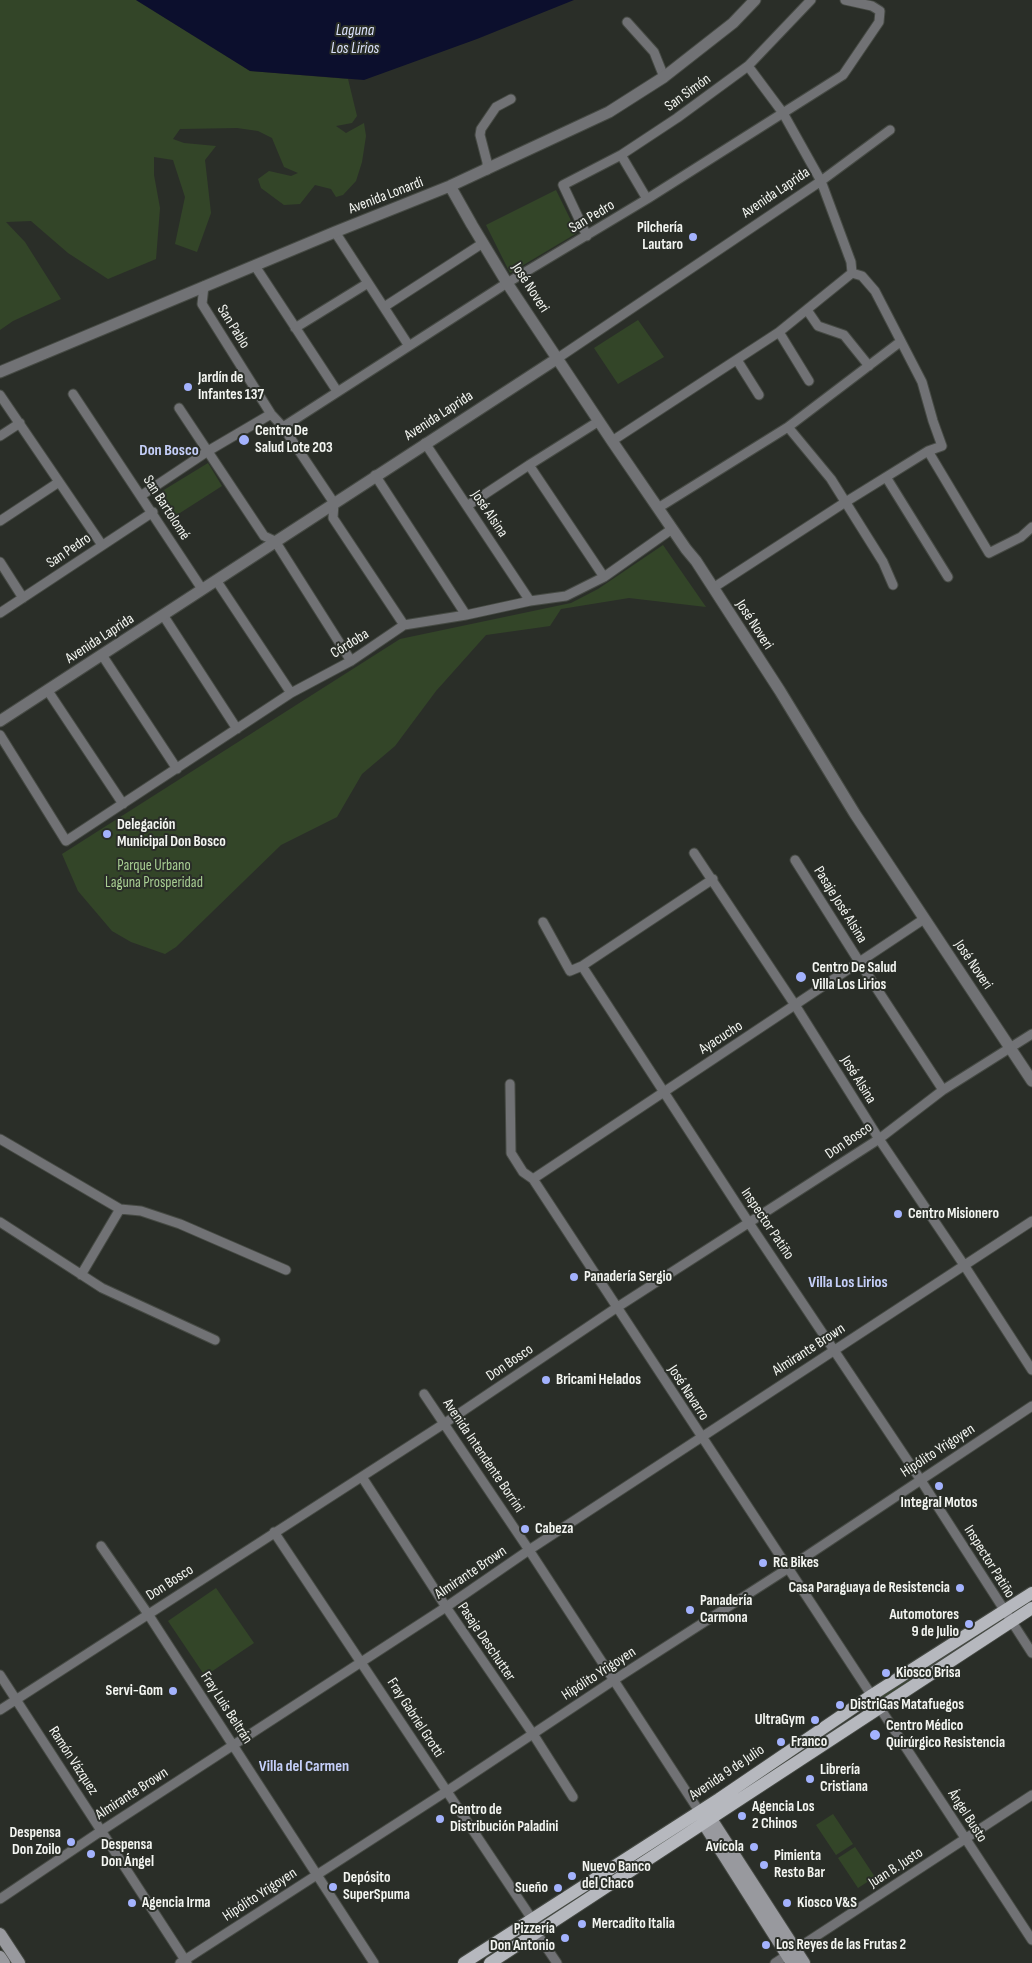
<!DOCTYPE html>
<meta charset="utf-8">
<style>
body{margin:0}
canvas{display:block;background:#2a2e28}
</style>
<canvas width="1032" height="1963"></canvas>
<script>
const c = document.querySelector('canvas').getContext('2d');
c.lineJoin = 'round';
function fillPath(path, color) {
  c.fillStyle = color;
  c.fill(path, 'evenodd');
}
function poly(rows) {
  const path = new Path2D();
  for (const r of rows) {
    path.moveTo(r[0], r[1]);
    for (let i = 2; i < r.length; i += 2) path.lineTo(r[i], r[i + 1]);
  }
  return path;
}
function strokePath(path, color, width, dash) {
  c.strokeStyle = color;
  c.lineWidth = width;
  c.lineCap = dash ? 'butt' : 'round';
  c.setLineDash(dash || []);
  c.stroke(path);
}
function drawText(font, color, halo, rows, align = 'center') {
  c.font = font + ' "Sofia Sans Condensed",sans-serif';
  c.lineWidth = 4;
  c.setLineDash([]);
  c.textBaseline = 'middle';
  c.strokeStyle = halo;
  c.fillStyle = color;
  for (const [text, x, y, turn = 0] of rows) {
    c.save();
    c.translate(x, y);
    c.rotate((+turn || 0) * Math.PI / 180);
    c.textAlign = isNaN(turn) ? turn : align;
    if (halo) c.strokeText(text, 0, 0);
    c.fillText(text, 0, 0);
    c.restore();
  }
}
fillPath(poly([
 [0,0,136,0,250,71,348,79,357,116,352,123,336,126,346,133,364,123,366,136,362,162,356,181,343,195,336,197,331,189,315,185,300,204,284,205,261,188,258,179,269,171,291,176,298,173,284,167,272,138,258,131,237,128,180,129,173,139,184,143,216,146,205,160,211,213,197,252,175,244,185,197,173,160,154,157,154,175,160,208,156,259,108,279,68,253,31,221,6,222,25,242,61,299,13,321,0,330],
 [556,190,577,233,510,273,486,225],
 [638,320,664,357,618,384,594,348],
 [208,463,222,486,169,520,154,496],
 [663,545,706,607,629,598,561,609,550,626,486,635,436,691,395,746,362,774,337,817,281,845,176,947,165,954,131,942,112,931,78,891,62,854,400,639,571,603,598,589],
 [216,1588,254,1643,205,1676,168,1621],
 [997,1622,1000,1626,884,1701,881,1697],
 [833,1814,853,1844,836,1855,816,1825],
 [855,1847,875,1877,858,1888,838,1858]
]), '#334528');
fillPath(poly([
 [136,0,574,0,477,39,364,80,250,71]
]), '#0c0f2d');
const minor = poly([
 [627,22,654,52,664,77],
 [621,155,647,199],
 [487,170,487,162,480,135,481,129,496,107,511,99],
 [335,232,409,346],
 [587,236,563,185,621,155,677,118,748,66,811,0],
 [255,266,337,391],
 [204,286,202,304,271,414,283,427,334,503,333,518,404,625],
 [384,307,483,243],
 [807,310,818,326,844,335,869,366],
 [295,328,368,283],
 [779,332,809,381],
 [558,358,821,181,890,130],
 [737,360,759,395],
 [73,394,202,589],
 [0,395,102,545],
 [179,408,264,536,275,541,351,661],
 [283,427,507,283,647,199,843,75,879,22,880,11,872,6,845,0],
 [788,427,831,479,883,562,893,585],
 [0,436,20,423],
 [612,441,779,332,852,273],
 [425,443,530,601],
 [928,451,989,553,1021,537,1032,527],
 [529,465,604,577],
 [375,475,466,615],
 [886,477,948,577],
 [142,495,208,451,271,414],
 [467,506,529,465,599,421],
 [658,508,788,427,900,342],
 [0,521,59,482],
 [0,562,23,598],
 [216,580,291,693],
 [713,588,844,503,928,451,942,446,933,421,922,382,875,291,862,276,852,273,851,262,821,181,783,113,748,66],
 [0,613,153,512],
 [163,615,237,729],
 [102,655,177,769],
 [48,691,123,804],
 [0,735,66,841,291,693,351,661,404,625,466,615,530,601,566,596,604,577,672,529],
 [694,853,795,1005,879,1139,964,1265,1032,1370],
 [795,860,860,963,943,1090],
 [543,922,570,971,582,966,713,879],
 [582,966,749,1223,920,1479,1032,1653],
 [510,1084,511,1153,523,1172,533,1179,1032,1940],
 [0,1139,120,1209,141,1211,180,1224,286,1270],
 [533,1179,924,919],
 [0,1222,102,1288,215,1340],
 [81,1275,120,1209],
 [424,1394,529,1550,699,1811],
 [362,1477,446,1607,533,1734,573,1797],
 [274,1532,532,1919,536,1932,557,1963],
 [101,1546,148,1614,374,1963],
 [0,1675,187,1963],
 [0,1710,445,1423,616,1308,879,1139,943,1090,1032,1034],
 [0,1899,101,1831,446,1607,529,1550,1032,1221],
 [180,1963,447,1791,614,1680,787,1569,1032,1406],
 [775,1963,1032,1795]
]);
const tertiary = poly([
 [450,186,472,225,507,283,612,441,686,549,696,561,780,691,855,814,1032,1081],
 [0,372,335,232,450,186,609,112,664,77,733,23,755,0],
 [0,721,558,358]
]);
const secondary = poly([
 [701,1813,711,1819,804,1963],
 [706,1827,792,1963],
 [0,1934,19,1963],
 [0,1957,4,1963]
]);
const primary = poly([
 [464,1963,719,1799,872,1695,1032,1593],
 [490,1963,1032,1608]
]);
strokePath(minor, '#464a44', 11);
strokePath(tertiary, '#464a44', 13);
strokePath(secondary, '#464a44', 14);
strokePath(primary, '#464a44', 14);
strokePath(minor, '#717275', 9);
strokePath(tertiary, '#717275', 11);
strokePath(secondary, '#98999e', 12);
strokePath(primary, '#b6b8be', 12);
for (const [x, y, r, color] of [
 [693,237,5,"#a3b2fd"],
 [188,387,5,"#a3b2fd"],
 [244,440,6,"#a3b2fd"],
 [107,834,5,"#a3b2fd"],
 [801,977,6,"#a3b2fd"],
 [898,1214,5,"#a3b2fd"],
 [574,1277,5,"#a3b2fd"],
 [546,1380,5,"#a3b2fd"],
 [939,1486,5,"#a3b2fd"],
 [525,1529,5,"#a3b2fd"],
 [763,1563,5,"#a3b2fd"],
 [960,1588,5,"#a3b2fd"],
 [690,1610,5,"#a3b2fd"],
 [969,1624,5,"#a3b2fd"],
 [886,1673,5,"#a3b2fd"],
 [173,1691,5,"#a3b2fd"],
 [840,1705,5,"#a3b2fd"],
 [815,1720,5,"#a3b2fd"],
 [875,1735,6,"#a3b2fd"],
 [781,1742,5,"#a3b2fd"],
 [810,1779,5,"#a3b2fd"],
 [742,1816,5,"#a3b2fd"],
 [440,1819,5,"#a3b2fd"],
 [71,1842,5,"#a3b2fd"],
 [754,1847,5,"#a3b2fd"],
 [91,1854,5,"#a3b2fd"],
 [764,1865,5,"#a3b2fd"],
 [572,1876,5,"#a3b2fd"],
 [333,1887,5,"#a3b2fd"],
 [558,1888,5,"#a3b2fd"],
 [132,1903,5,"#a3b2fd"],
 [787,1903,5,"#a3b2fd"],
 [582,1924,5,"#a3b2fd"],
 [565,1938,5,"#a3b2fd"],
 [766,1945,5,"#a3b2fd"]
]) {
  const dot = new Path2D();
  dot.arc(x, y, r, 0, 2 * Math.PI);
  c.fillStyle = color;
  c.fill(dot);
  strokePath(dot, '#2a2e28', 2);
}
drawText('15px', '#f3f5f1', '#2a2e28', [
 ["San Simón",688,93,-36],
 ["Avenida Laprida",776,193,-34],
 ["Avenida Lonardi",386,196,-21],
 ["San Pedro",592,217,-31],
 ["José Noveri",530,288,57],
 ["San Pablo",233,327,58],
 ["Avenida Laprida",439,416,-33],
 ["San Bartolomé",166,508,57],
 ["José Alsina",489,514,56],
 ["San Pedro",69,551,-34],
 ["José Noveri",754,625,57],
 ["Avenida Laprida",100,639,-33],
 ["Córdoba",350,644,-32],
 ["Pasaje José Alsina",840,905,58],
 ["José Noveri",973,965,56],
 ["Ayacucho",721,1038,-33],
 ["José Alsina",858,1080,58],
 ["Don Bosco",849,1141,-34],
 ["Inspector Patiño",767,1224,56],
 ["Almirante Brown",809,1350,-33],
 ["Don Bosco",510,1363,-34],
 ["José Navarro",688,1393,57],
 ["Hipólito Yrigoyen",938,1451,-33],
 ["Avenida Intendente Borrini",483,1456,56],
 ["Inspector Patiño",989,1562,58],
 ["Almirante Brown",471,1573,-34],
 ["Don Bosco",170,1583,-33],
 ["Pasaje Deschutter",486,1642,56],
 ["Hipólito Yrigoyen",599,1674,-33],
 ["Fray Luis Beltrán",226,1708,57],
 ["Fray Gabriel Grotti",415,1718,57],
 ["Ramón Vázquez",73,1761,57],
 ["Avenida 9 de Julio",727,1773,-34],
 ["Almirante Brown",132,1794,-33],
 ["Ángel Busto",967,1816,57],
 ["Juan B. Justo",896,1868,-33],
 ["Hipólito Yrigoyen",260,1895,-33]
]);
drawText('bold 15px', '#f3f5f1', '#2a2e28', [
 ["Pilchería",683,228,"right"],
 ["Lautaro",683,245,"right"],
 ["Jardín de",198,378],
 ["Infantes 137",198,395],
 ["Centro De",255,431],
 ["Salud Lote 203",255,448],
 ["Delegación",117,825],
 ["Municipal Don Bosco",117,842],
 ["Centro De Salud",812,968],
 ["Villa Los Lirios",812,985],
 ["Centro Misionero",908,1214],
 ["Panadería Sergio",584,1277],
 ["Bricami Helados",556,1380],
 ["Integral Motos",939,1503,"center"],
 ["Cabeza",535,1529],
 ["RG Bikes",773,1563],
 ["Casa Paraguaya de Resistencia",950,1588,"right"],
 ["Panadería",700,1601],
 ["Carmona",700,1618],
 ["Automotores",959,1615,"right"],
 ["9 de Julio",959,1632,"right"],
 ["Kiosco Brisa",896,1673],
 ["Servi-Gom",163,1691,"right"],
 ["DistriGas Matafuegos",850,1705],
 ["UltraGym",805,1720,"right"],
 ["Centro Médico",886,1726],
 ["Quirúrgico Resistencia",886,1743],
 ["Franco",791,1742],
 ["Librería",820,1770],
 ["Cristiana",820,1787],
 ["Agencia Los",752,1807],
 ["2 Chinos",752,1824],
 ["Centro de",450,1810],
 ["Distribución Paladini",450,1827],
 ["Despensa",61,1833,"right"],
 ["Don Zoilo",61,1850,"right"],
 ["Despensa",101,1845],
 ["Don Ángel",101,1862],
 ["Avícola",744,1847,"right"],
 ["Pimienta",774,1856],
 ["Resto Bar",774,1873],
 ["Nuevo Banco",582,1867],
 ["del Chaco",582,1884],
 ["Depósito",343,1878],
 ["SuperSpuma",343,1895],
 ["Sueño",548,1888,"right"],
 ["Agencia Irma",142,1903],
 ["Kiosco V&S",797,1903],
 ["Mercadito Italia",592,1924],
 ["Pizzería",555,1929,"right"],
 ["Don Antonio",555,1946,"right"],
 ["Los Reyes de las Frutas 2",776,1945]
], 'left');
drawText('15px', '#a8ce93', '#2a2e28', [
 ["Parque Urbano",154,866],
 ["Laguna Prosperidad",154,883]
]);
drawText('italic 16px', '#dce2fc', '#2a2e28', [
 ["Laguna",355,31],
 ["Los Lirios",355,49]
]);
drawText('bold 16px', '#c5cff9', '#2a2e28', [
 ["Don Bosco",169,451],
 ["Villa Los Lirios",848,1283],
 ["Villa del Carmen",304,1767]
]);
</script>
